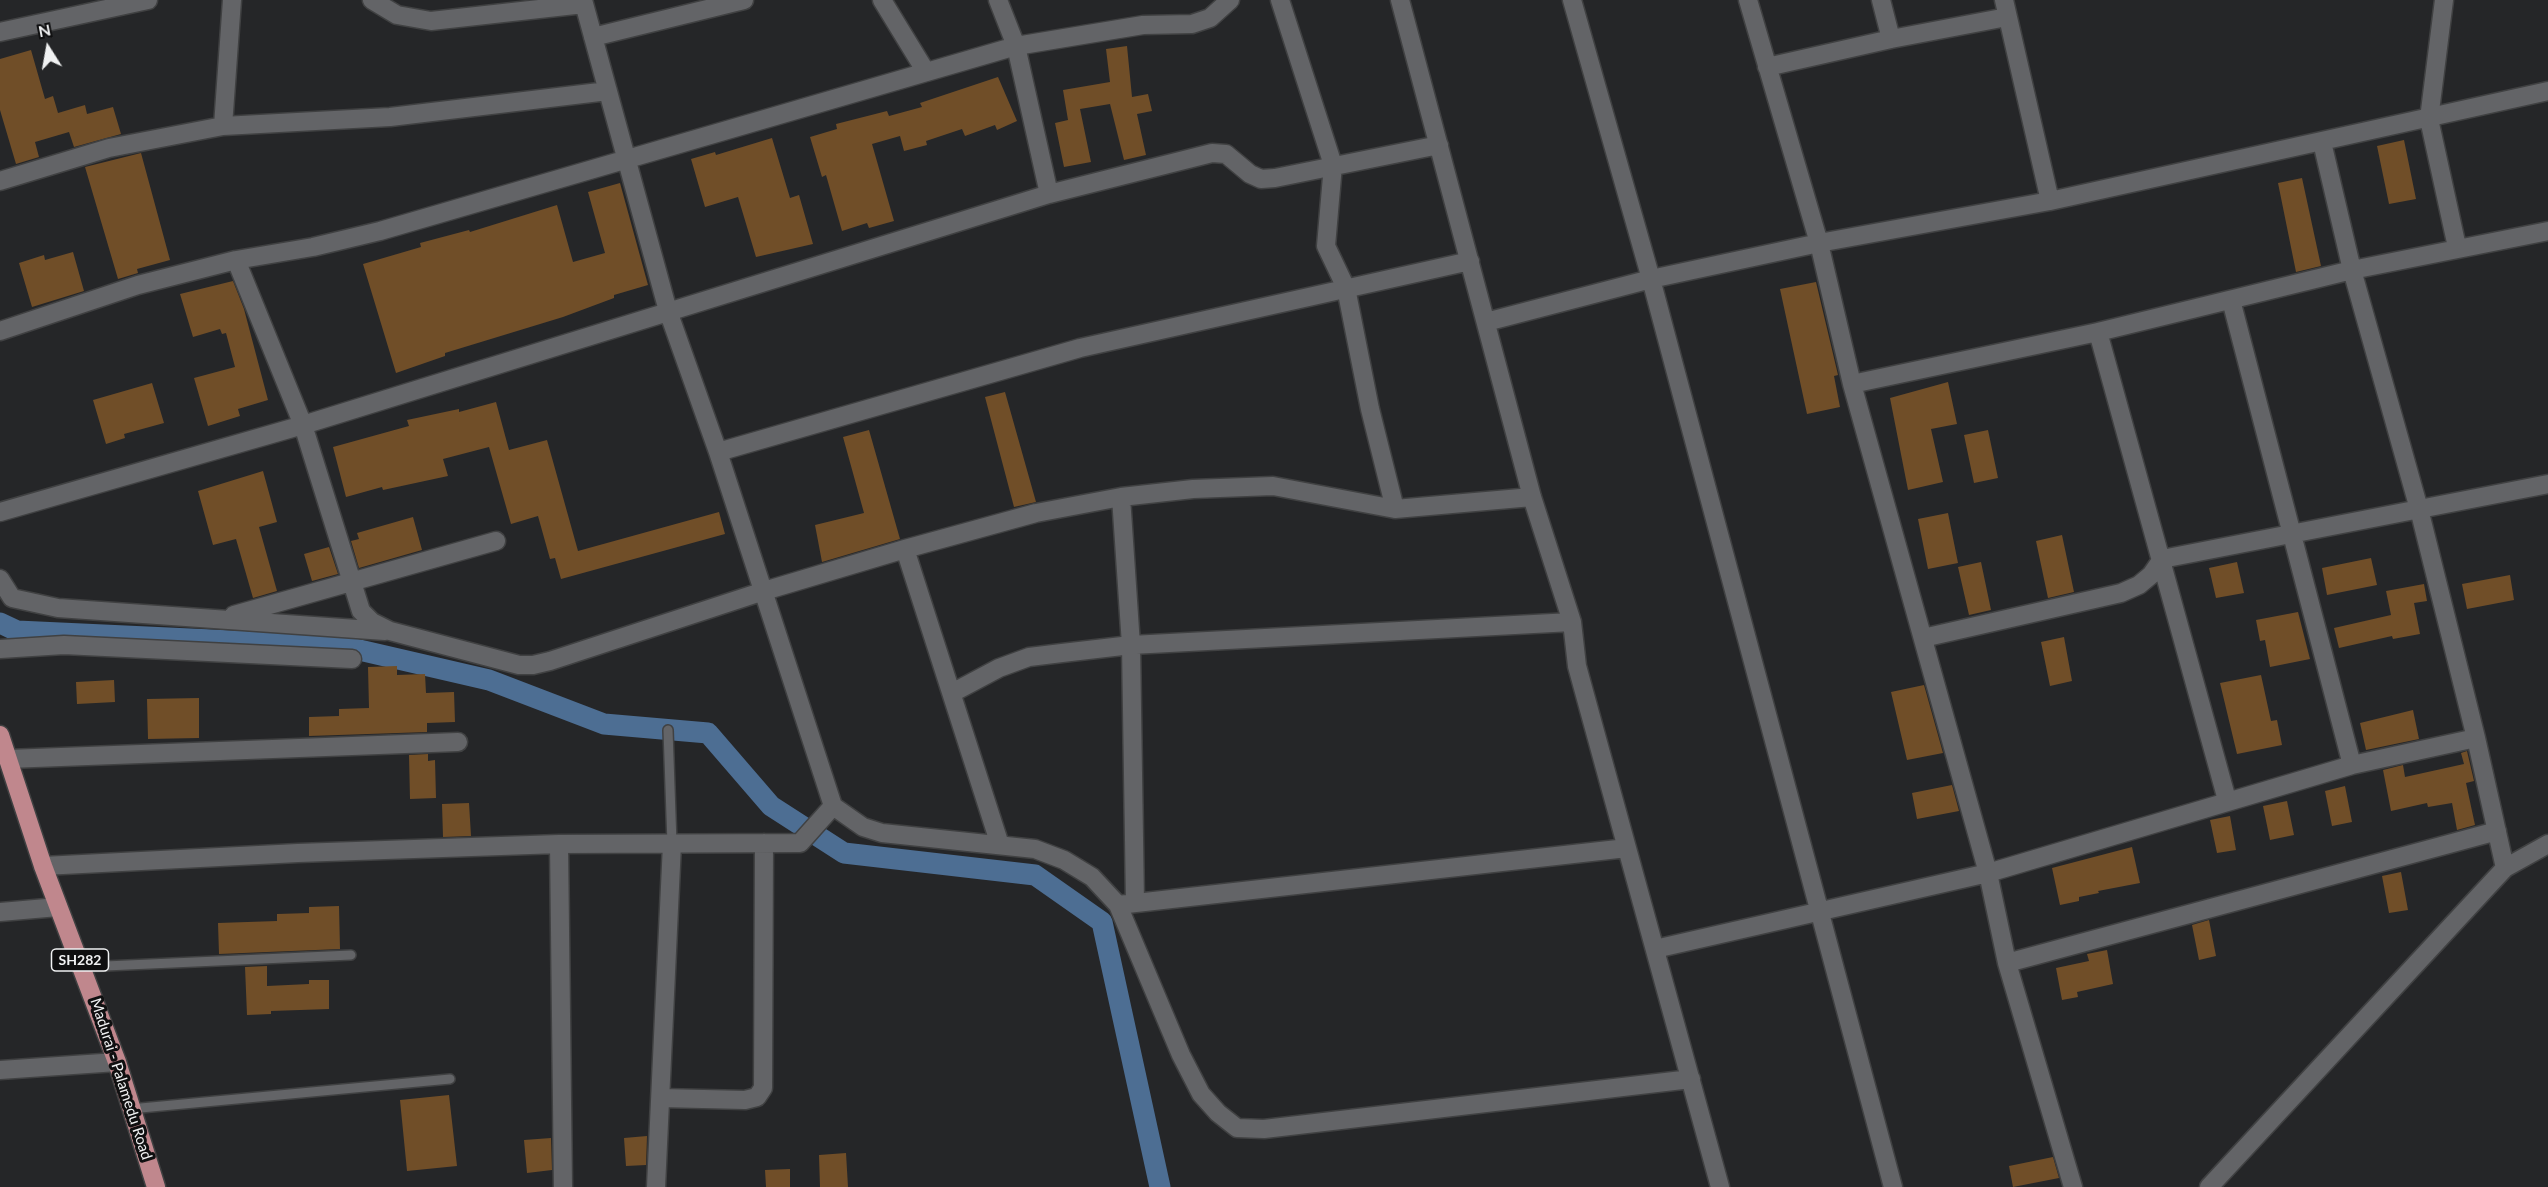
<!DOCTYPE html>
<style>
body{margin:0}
#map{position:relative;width:2548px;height:1187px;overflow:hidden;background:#252628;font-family:Lato,sans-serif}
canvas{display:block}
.north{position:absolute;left:18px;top:18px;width:60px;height:60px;-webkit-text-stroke:4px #0f0f10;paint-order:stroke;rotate:349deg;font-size:16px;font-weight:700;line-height:24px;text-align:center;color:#f0f1f2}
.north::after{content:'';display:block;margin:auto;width:21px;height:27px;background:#f0f1f2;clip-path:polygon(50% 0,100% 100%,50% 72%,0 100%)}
</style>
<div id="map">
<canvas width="2548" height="1187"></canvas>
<div class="north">N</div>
</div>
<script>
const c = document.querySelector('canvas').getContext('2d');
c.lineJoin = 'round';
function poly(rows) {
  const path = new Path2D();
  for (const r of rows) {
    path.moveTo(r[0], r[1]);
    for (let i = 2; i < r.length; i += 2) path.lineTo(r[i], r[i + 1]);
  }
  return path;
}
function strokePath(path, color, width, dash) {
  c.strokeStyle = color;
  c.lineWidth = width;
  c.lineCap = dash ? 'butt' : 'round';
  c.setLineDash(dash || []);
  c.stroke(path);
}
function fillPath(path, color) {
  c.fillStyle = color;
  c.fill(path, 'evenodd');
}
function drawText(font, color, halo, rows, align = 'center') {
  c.font = font + ' Lato,sans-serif';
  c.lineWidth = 6;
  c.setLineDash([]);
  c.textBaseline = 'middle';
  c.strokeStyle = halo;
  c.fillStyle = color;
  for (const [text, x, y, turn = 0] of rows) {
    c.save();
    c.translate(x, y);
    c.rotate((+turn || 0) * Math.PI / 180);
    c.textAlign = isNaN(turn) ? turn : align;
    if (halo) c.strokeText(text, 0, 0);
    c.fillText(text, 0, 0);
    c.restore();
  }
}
strokePath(poly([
 [0,623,17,631,342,646,489,680,604,724,708,733,771,806,844,853,1035,875,1102,922,1160,1187]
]), '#4d6e93', 21);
fillPath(poly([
 [1127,46,1132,97,1148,94,1152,111,1137,114,1146,155,1124,160,1110,104,1080,109,1091,162,1064,167,1055,123,1068,120,1063,90,1110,82,1106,49],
 [31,50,45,99,53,96,58,113,85,105,87,114,113,107,121,134,74,147,69,132,35,142,39,157,16,164,0,110,0,59],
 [998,77,1017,121,997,130,995,125,965,136,962,129,926,141,927,145,904,151,900,136,872,144,894,221,869,228,867,223,842,231,826,175,822,177,810,137,837,129,836,124,887,111,889,116,922,107,920,103],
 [772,138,790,198,799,195,813,244,756,257,738,197,705,207,691,159,715,152,716,155],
 [2404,140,2416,199,2389,204,2377,146],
 [141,153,170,260,137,269,138,273,118,279,85,167],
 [2302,178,2321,266,2296,272,2278,183],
 [620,183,648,285,614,295,614,298,563,317,445,353,445,356,396,373,363,264,421,247,420,243,469,230,470,232,557,205,573,262,605,253,588,192],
 [73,252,84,291,32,307,19,263,44,255,45,260],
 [233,281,244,309,268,400,238,409,240,416,208,426,194,378,235,367,226,333,222,334,220,329,193,337,180,294],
 [1816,282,1838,375,1834,376,1840,407,1807,414,1780,289],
 [1948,382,1957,424,1931,429,1943,482,1908,490,1890,398],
 [152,383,164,423,124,434,125,438,106,444,93,400],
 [1005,392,1036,502,1014,507,985,397],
 [496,402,509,450,547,440,578,551,719,512,725,534,561,579,555,558,550,559,538,516,511,524,489,447,443,459,448,476,383,490,382,487,346,497,333,447,409,426,407,420,459,409,459,412],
 [869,430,900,539,822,562,815,525,864,513,843,437],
 [1988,430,1998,478,1974,483,1964,435],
 [263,471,277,522,259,527,277,591,253,598,236,539,213,545,198,491],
 [1948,513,1958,563,1928,569,1918,519],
 [413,517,422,550,359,568,351,541,359,539,357,533],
 [2062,535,2074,592,2048,598,2036,541],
 [329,547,338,574,312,581,304,554],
 [2371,558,2377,585,2327,595,2322,568],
 [1981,562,1991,610,1969,615,1958,567],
 [2237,562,2244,593,2216,598,2209,568],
 [2510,575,2514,600,2467,609,2462,584],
 [2424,584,2427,601,2414,603,2420,634,2393,639,2392,636,2339,648,2334,628,2391,615,2386,591],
 [2298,612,2310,659,2270,667,2265,640,2260,641,2256,620],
 [2064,637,2072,681,2050,686,2041,642],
 [397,666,397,675,425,674,426,693,454,692,455,722,427,723,427,732,309,736,309,717,339,716,339,709,369,708,368,667],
 [2261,675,2271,721,2277,720,2282,745,2237,754,2220,683],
 [114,680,115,702,77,704,76,682],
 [1924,685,1943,753,1907,760,1891,692],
 [199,698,199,738,148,739,147,699],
 [2413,710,2419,739,2366,750,2360,723],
 [2467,751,2474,781,2466,783,2475,825,2457,830,2452,803,2428,807,2427,803,2391,811,2383,770,2403,765,2405,777,2464,764,2461,753],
 [428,754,428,761,435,760,436,798,410,799,409,755],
 [1952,785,1959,811,1917,819,1912,793],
 [2345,786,2352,822,2332,826,2325,791],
 [2287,801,2294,835,2270,840,2263,806],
 [469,803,471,836,443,837,442,804],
 [2230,816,2236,850,2217,853,2210,820],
 [2132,847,2140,883,2098,891,2099,893,2079,897,2079,901,2060,905,2052,868],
 [2401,872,2408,910,2389,913,2382,876],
 [339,906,340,949,219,954,218,923,277,921,277,914,309,913,309,907],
 [2209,920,2216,956,2199,960,2192,925],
 [2107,950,2113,984,2077,992,2078,997,2062,1000,2056,968,2089,961,2087,954],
 [267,966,267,986,309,984,309,980,329,980,329,1009,271,1011,271,1014,247,1015,245,967],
 [449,1095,457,1166,407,1171,400,1100],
 [647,1136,646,1165,626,1166,624,1138],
 [551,1138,552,1170,527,1173,524,1140],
 [846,1153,848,1187,820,1187,819,1155],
 [2053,1157,2059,1178,2013,1187,2009,1166],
 [790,1169,790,1187,766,1187,765,1170]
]), '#704e28');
const lane = poly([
 [668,730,672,844],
 [83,967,351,955],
 [130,1109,450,1079]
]);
const street = poly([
 [372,0,397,15,431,21,584,4],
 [882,0,926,72],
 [998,0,1016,46,1049,194],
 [1280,0,1333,165,1326,246,1346,288,1370,409,1395,509],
 [1400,0,1532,497,1572,622,1577,666,1720,1187],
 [1572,0,1651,279,1893,1187],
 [1748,0,1819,243,1852,384,2098,332,2352,270,2548,231],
 [1881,0,1891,39],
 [2004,0,2050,201],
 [2444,0,2429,119,2457,247],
 [0,32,148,0],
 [593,37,744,0],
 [1767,67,1891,39,2007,17],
 [223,126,232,0],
 [2322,142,2352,270,2419,509,2476,738,2505,868],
 [0,181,109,148,223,126,390,117,608,91],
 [236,260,303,425,361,611,372,622,390,631,519,665,533,665,550,661,764,591,905,549,1036,513,1121,497,1193,489,1273,486,1395,509,1532,497],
 [2231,300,2352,765],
 [1486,322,1651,279,1819,243,2050,201,2548,91],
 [0,331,138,285,236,260,313,247,380,231,1016,46,1143,25,1192,24,1210,18,1230,0],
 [2098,332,2227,800],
 [1852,384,1988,873,2007,963,2073,1187],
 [718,452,1080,348,1470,261],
 [1121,497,1131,645,1135,903],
 [0,512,303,425,1049,194,1212,153,1226,154,1250,174,1261,179,1275,178,1439,145],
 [905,549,1000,845],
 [0,579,12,598,58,608,385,631],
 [234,615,496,541],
 [1923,638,2121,593,2139,585,2151,575,2162,559,2548,484],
 [0,649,64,645,352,659],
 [952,693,999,668,1029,657,1062,653,1131,645,1572,622],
 [8,759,458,742],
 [833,806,863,827,882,833,1035,849,1064,860,1092,877,1118,905,1181,1055,1201,1094,1218,1113,1237,1128,1264,1129,1691,1079],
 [43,866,298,853,559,844],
 [1118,905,1627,848],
 [0,912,58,907],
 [1655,949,1988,873,2352,765,2476,738],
 [2007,963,2497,831],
 [0,1070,117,1062],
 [661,1098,745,1100,757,1097,763,1088,764,843],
 [563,1187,559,844,800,843,833,806,718,452,668,311,583,0],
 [656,1187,672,844],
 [2209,1187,2505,868,2548,844]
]);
const primary = poly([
 [0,735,43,866,117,1062,156,1187]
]);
strokePath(lane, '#404142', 12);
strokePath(street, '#404142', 21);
strokePath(primary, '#404142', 21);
strokePath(lane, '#636467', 9);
strokePath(street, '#636467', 18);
strokePath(primary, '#c0878d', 18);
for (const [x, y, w] of [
 [80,960,57]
]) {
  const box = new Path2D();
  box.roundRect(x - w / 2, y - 11, w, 22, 4.5);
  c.fillStyle = '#0f0f10';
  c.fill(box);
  strokePath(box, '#f0f1f2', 1.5);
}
drawText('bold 14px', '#f0f1f2', null, [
 ["SH282",80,960]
]);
drawText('15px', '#f0f1f2', '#0f0f10', [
 ["Madurai - Palamedu Road",121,1079,72]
]);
</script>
